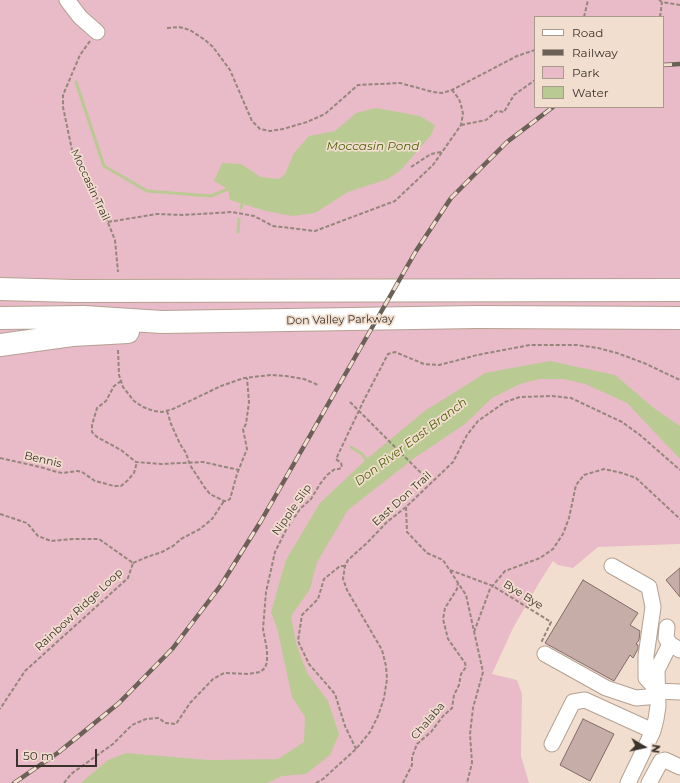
<!DOCTYPE html>
<style>
body{margin:0}
#map{position:relative;width:680px;height:783px;overflow:hidden;background:#f2dece;font-family:Montserrat,sans-serif}
canvas{display:block}
.legend{position:absolute;left:534px;top:16px;width:130px;height:92px;box-sizing:border-box;background:#f2dece;border:1px solid #a89a8d;margin:0;padding:5px 7px;list-style:none;font-size:12px;color:#3a332c}
.legend li{display:flex;align-items:center;gap:8px;height:20px}
.legend b{width:20px;border:1px solid #a89a8d}
.north{position:absolute;left:624px;top:727px;width:40px;height:40px;-webkit-text-stroke:3px #f2dece;paint-order:stroke;rotate:99deg;font-size:11px;font-weight:700;line-height:16px;text-align:center;color:#3a332c}
.north::after{content:'';display:block;margin:auto;width:14px;height:18px;background:#3a332c;clip-path:polygon(50% 0,100% 100%,50% 72%,0 100%)}
.scale{position:absolute;left:16px;top:749px;width:81px;height:18px;box-sizing:border-box;border:2px solid #3a332c;border-top:0;padding-left:5px;font-size:12px;line-height:14px;white-space:nowrap;color:#3a332c;-webkit-text-stroke:3px #f2dece;paint-order:stroke}
</style>
<div id="map">
<canvas width="680" height="783"></canvas>
<ul class="legend">
<li><b style="height:5px;background:#fff"></b>Road</li>
<li><b style="height:5px;background:#6b6157"></b>Railway</li>
<li><b style="height:11px;background:#e9bbc8"></b>Park</li>
<li><b style="height:11px;background:#baca93"></b>Water</li>
</ul>
<div class="north">N</div>
<div class="scale">50 m</div>
</div>
<script>
const c = document.querySelector('canvas').getContext('2d');
c.lineJoin = 'round';
function fillPath(path, color) {
  c.fillStyle = color;
  c.fill(path, 'evenodd');
}
function poly(rows) {
  const path = new Path2D();
  for (const r of rows) {
    path.moveTo(r[0], r[1]);
    for (let i = 2; i < r.length; i += 2) path.lineTo(r[i], r[i + 1]);
  }
  return path;
}
function strokePath(path, color, width, dash) {
  c.strokeStyle = color;
  c.lineWidth = width;
  c.lineCap = dash ? 'butt' : 'round';
  c.setLineDash(dash || []);
  c.stroke(path);
}
function drawText(font, color, halo, rows, align = 'center') {
  c.font = font + ' Montserrat,sans-serif';
  c.lineWidth = 3.5;
  c.setLineDash([]);
  c.textBaseline = 'middle';
  c.strokeStyle = halo;
  c.fillStyle = color;
  for (const [text, x, y, turn = 0] of rows) {
    c.save();
    c.translate(x, y);
    c.rotate((+turn || 0) * Math.PI / 180);
    c.textAlign = isNaN(turn) ? turn : align;
    if (halo) c.strokeText(text, 0, 0);
    c.fillText(text, 0, 0);
    c.restore();
  }
}
fillPath(poly([
 [0,0,680,0,680,544,598,547,573,568,558,565,553,561,539,583,513,628,492,674,517,680,522,694,521,756,529,783,0,783],
 [535,17,663,17,663,107,535,107]
]), '#e9bbc8');
fillPath(poly([
 [376,108,420,116,435,125,431,135,401,170,388,179,348,192,315,213,292,216,266,211,230,200,228,189,214,181,222,163,241,164,261,177,279,179,285,174,294,153,309,136,335,131,356,113],
 [550,361,615,375,655,409,680,426,680,459,627,403,585,384,563,379,540,379,520,384,492,398,465,424,413,459,348,510,317,562,310,589,291,616,296,643,307,673,328,701,339,734,330,755,306,774,282,776,267,783,81,783,108,760,126,753,209,760,278,759,304,742,305,717,292,697,277,628,271,612,286,560,320,503,369,457,426,410,468,384,485,373]
]), '#baca93');
strokePath(poly([
 [76,82,104,166,147,191,211,196,228,189],
 [241,208,242,204],
 [238,232,239,219],
 [351,447,362,454,368,462]
]), '#baca93', 3);
const building = poly([
 [680,568,680,597,666,580,680,568],
 [583,580,638,613,630,625,640,631,639,640,636,644,638,645,638,649,633,658,630,655,614,681,545,643,583,580],
 [583,719,614,734,590,781,560,765,583,719]
]);
fillPath(building, '#c7ada8');
strokePath(building, '#826a66', 1);
const minor = poly([
 [67,0,80,17,97,32],
 [612,566,649,587,653,607,646,656,646,678,658,691,680,692],
 [667,627,666,638,670,644],
 [545,654,606,688,636,698,658,696],
 [552,744,573,702,585,700,653,731],
 [628,783,653,731,656,719,658,706,657,670,670,644,680,650],
 [649,783,661,761,665,760,680,767]
]);
const highway = poly([
 [0,289,74,291,680,290],
 [0,318,84,317,162,322,477,317,680,318],
 [0,345,72,335,128,332]
]);
strokePath(minor, '#b4a192', 17);
strokePath(highway, '#b4a192', 24);
strokePath(poly([
 [659,0,662,2,680,5],
 [584,17,588,0],
 [660,17,662,2],
 [167,28,179,27,190,30,205,40,213,47,230,70,252,121,260,129,270,131,283,129,307,122,325,114,358,85,400,83,433,92,442,93,452,90,517,56,535,50],
 [90,41,80,55,63,95,63,107,72,150,102,208,115,240,118,272],
 [461,125,486,120,497,111,504,112,514,95,535,80],
 [411,167,431,154,441,152],
 [108,222,157,214,183,215,232,212,254,216,273,226,315,231,395,201,433,165,461,125,463,114,461,105,459,99,452,90],
 [118,350,119,375,123,387,134,401,143,407,154,411,162,412,173,409,221,386,244,378,271,375,286,376,304,379,318,385],
 [121,381,114,386,106,401,97,408,92,425,92,432,97,437,121,450,136,462,161,464,203,462,239,470],
 [350,402,418,470,432,483],
 [167,411,171,424,180,444,186,453,190,465,205,488,210,494,224,501,227,501,230,499,237,474,247,449,243,429,246,424,249,402,247,378],
 [0,458,40,467,57,472,63,473,77,471,82,472,95,481,114,486,121,486,128,480,134,473,137,462],
 [406,507,407,532,427,553,443,560,466,595,483,672,473,708,470,734,472,763,467,783],
 [0,514,27,523,38,536,51,541,73,539,99,539,133,563,128,578,25,671,0,709],
 [133,563,147,557,162,552,173,546,181,539,200,529,212,519,224,501],
 [345,566,340,566,324,579,318,599,302,615,298,641,309,664,335,694,345,726,356,749],
 [450,570,493,586,551,622,541,643],
 [474,632,490,589,505,571,540,558,553,549,563,534,569,518,576,485,584,475,604,469,622,473,636,478,680,519],
 [64,783,71,774,113,744,132,725,146,719,159,718,165,723,176,724,190,703,213,679,224,673,248,674,260,672,265,668,267,662,267,650,263,629,266,592,275,552,286,530,300,509,311,499,320,484,327,475,335,469,339,469,342,467,341,463,336,459,364,400,388,354,395,352,424,364,439,365,455,361,477,355,530,345,577,345,598,348,617,353,644,363,680,380],
 [316,783,323,779,356,749,370,732,378,716,384,698,387,679,386,666,382,650,347,590,343,579,345,566,348,560,367,543,387,522,406,507,453,462,467,435,478,421,505,402,520,397,552,396,571,398,622,422,640,435,680,470],
 [403,783,412,765,412,757,417,744,431,732,443,716,452,708,454,695,459,685,461,674,466,667,465,663,448,639,443,619,445,608,457,589,458,583]
]), '#94867b', 2, [4, 2]);
strokePath(minor, '#fff', 15);
strokePath(highway, '#fff', 22);
const rail = poly([
 [663,65,680,64],
 [14,783,59,752,119,703,173,648,221,585,261,521,416,251,451,198,507,142,553,107]
]);
strokePath(rail, '#6b6157', 4.5);
strokePath(rail, '#f2dece', 3, [9]);
drawText('11px', '#3a332c', '#f2dece', [
 ["Moccasin Trail",90,185,65],
 ["Don Valley Parkway",340,320,-1],
 ["Bennis",43,460,13],
 ["East Don Trail",402,499,-42],
 ["Nipple Slip",292,510,-55],
 ["Bye Bye",523,595,32],
 ["Rainbow Ridge Loop",79,610,-43],
 ["Chalaba",428,721,-49]
]);
drawText('italic 12px', '#4f6009', '#f2dece', [
 ["Moccasin Pond",373,146],
 ["Don River East Branch",411,442,-37]
]);
</script>
